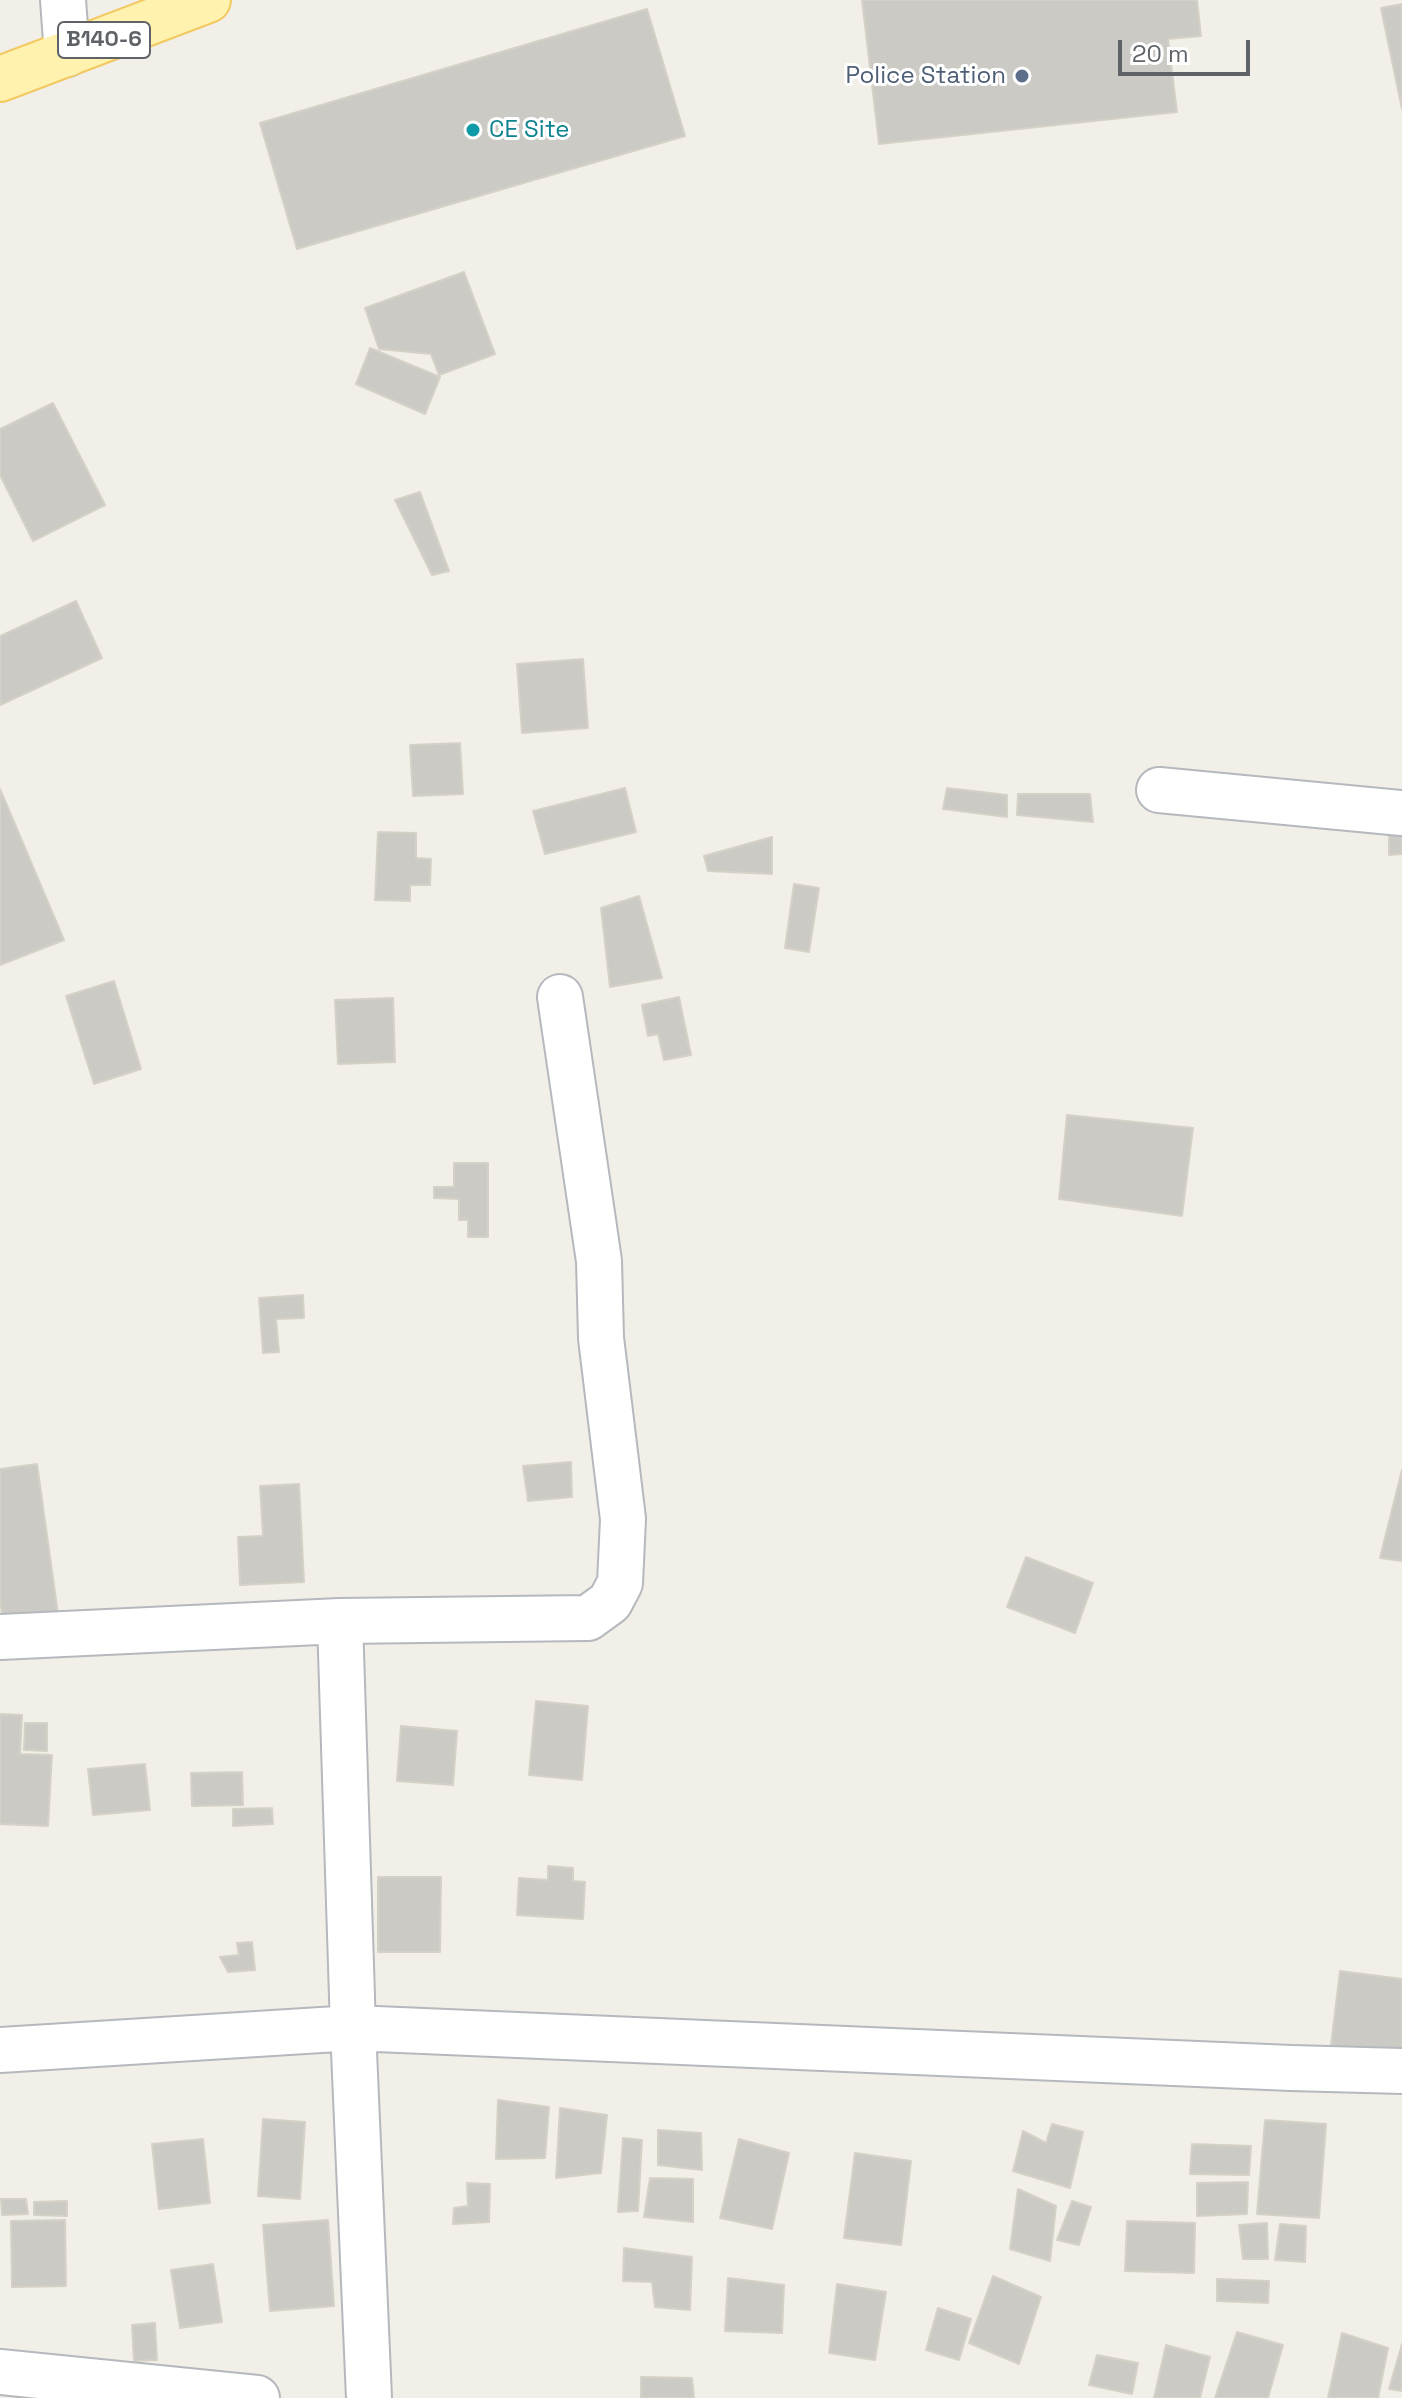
<!DOCTYPE html>
<style>
body{margin:0}
#map{position:relative;width:1402px;height:2398px;overflow:hidden;background:#f1efe8;font-family:"Space Grotesk",sans-serif}
canvas{display:block}
.scale{position:absolute;left:1118px;top:40px;width:132px;height:36px;box-sizing:border-box;border:4px solid #5f6368;border-top:0;padding-left:10px;font-size:24px;line-height:28px;white-space:nowrap;color:#5f6368;-webkit-text-stroke:6px #fff;paint-order:stroke}
</style>
<div id="map">
<canvas width="1402" height="2398"></canvas>
<div class="scale">20 m</div>
</div>
<script>
const c = document.querySelector('canvas').getContext('2d');
c.lineJoin = 'round';
function fillPath(path, color) {
  c.fillStyle = color;
  c.fill(path, 'evenodd');
}
function poly(rows) {
  const path = new Path2D();
  for (const r of rows) {
    path.moveTo(r[0], r[1]);
    for (let i = 2; i < r.length; i += 2) path.lineTo(r[i], r[i + 1]);
  }
  return path;
}
function strokePath(path, color, width, dash) {
  c.strokeStyle = color;
  c.lineWidth = width;
  c.lineCap = dash ? 'butt' : 'round';
  c.setLineDash(dash || []);
  c.stroke(path);
}
function drawText(font, color, halo, rows, align = 'center') {
  c.font = font + ' "Space Grotesk",sans-serif';
  c.lineWidth = 6;
  c.setLineDash([]);
  c.textBaseline = 'middle';
  c.strokeStyle = halo;
  c.fillStyle = color;
  for (const [text, x, y, turn = 0] of rows) {
    c.save();
    c.translate(x, y);
    c.rotate((+turn || 0) * Math.PI / 180);
    c.textAlign = isNaN(turn) ? turn : align;
    if (halo) c.strokeText(text, 0, 0);
    c.fillText(text, 0, 0);
    c.restore();
  }
}
const building = poly([
 [862,0,1197,0,1201,36,1168,39,1177,112,879,144,862,0],
 [1402,4,1402,109,1381,8,1402,4],
 [647,9,685,136,297,249,260,123,647,9],
 [464,272,495,354,439,375,431,354,379,349,365,308,464,272],
 [370,348,440,377,425,414,356,384,370,348],
 [53,403,105,505,33,541,0,475,0,429,53,403],
 [420,492,449,571,432,575,395,500,420,492],
 [76,601,102,658,0,705,0,636,76,601],
 [583,659,588,728,522,733,517,664,583,659],
 [460,743,463,794,413,796,410,745,460,743],
 [625,788,636,832,545,854,533,811,625,788],
 [947,788,1007,795,1007,817,943,809,947,788],
 [0,789,64,940,0,965,0,789],
 [1018,794,1090,794,1093,822,1017,815,1018,794],
 [1389,828,1402,830,1402,854,1389,855,1389,828],
 [378,832,416,833,416,858,431,859,430,885,410,885,410,901,375,900,378,832],
 [772,837,772,874,708,871,704,856,772,837],
 [794,884,819,888,809,952,785,948,794,884],
 [639,896,662,978,610,987,601,908,639,896],
 [114,981,141,1069,94,1084,66,996,114,981],
 [679,997,691,1055,664,1060,658,1034,648,1036,642,1005,679,997],
 [393,998,395,1062,338,1064,335,1000,393,998],
 [1067,1115,1193,1128,1182,1216,1059,1199,1067,1115],
 [454,1163,488,1163,488,1237,468,1237,468,1220,459,1220,459,1199,434,1198,434,1187,454,1187,454,1163],
 [303,1295,304,1318,276,1319,279,1352,263,1353,259,1298,303,1295],
 [571,1462,572,1497,528,1501,523,1466,571,1462],
 [37,1464,58,1614,3,1621,0,1599,0,1469,37,1464],
 [1402,1470,1402,1561,1380,1558,1402,1470],
 [299,1484,304,1582,240,1585,238,1537,263,1536,260,1486,299,1484],
 [1026,1557,1093,1583,1075,1633,1007,1607,1026,1557],
 [536,1701,588,1706,582,1780,529,1775,536,1701],
 [0,1714,22,1715,20,1754,52,1755,48,1826,0,1824,0,1714],
 [25,1723,47,1723,47,1751,24,1750,25,1723],
 [401,1726,457,1731,453,1785,397,1781,401,1726],
 [145,1764,150,1810,93,1815,88,1769,145,1764],
 [242,1772,243,1805,192,1806,191,1773,242,1772],
 [272,1808,273,1824,233,1826,233,1809,272,1808],
 [548,1866,573,1868,573,1881,585,1882,583,1919,517,1915,519,1878,548,1880,548,1866],
 [378,1877,441,1877,440,1952,378,1952,378,1877],
 [252,1942,255,1970,228,1972,220,1957,239,1955,237,1943,252,1942],
 [1340,1971,1402,1979,1402,2058,1329,2061,1340,1971],
 [498,2100,549,2107,545,2158,496,2159,498,2100],
 [560,2108,607,2115,601,2173,556,2178,560,2108],
 [263,2119,305,2122,300,2199,258,2196,263,2119],
 [1265,2120,1326,2124,1319,2218,1257,2214,1265,2120],
 [1052,2124,1083,2132,1070,2188,1013,2171,1023,2131,1046,2143,1052,2124],
 [658,2130,701,2133,702,2170,658,2165,658,2130],
 [623,2138,642,2140,638,2211,618,2212,623,2138],
 [203,2139,210,2203,159,2209,152,2144,203,2139],
 [739,2139,789,2153,772,2229,720,2218,739,2139],
 [1192,2144,1251,2146,1249,2175,1190,2174,1192,2144],
 [855,2153,911,2161,901,2245,844,2238,855,2153],
 [650,2178,693,2179,693,2222,644,2217,650,2178],
 [1248,2182,1247,2214,1197,2216,1197,2183,1248,2182],
 [467,2183,490,2184,489,2222,453,2224,454,2208,468,2206,467,2183],
 [1018,2189,1056,2206,1050,2261,1010,2249,1018,2189],
 [1,2199,26,2199,28,2214,2,2215,1,2199],
 [67,2201,67,2216,34,2215,34,2202,67,2201],
 [1072,2201,1091,2207,1079,2245,1057,2240,1072,2201],
 [65,2220,66,2286,12,2287,11,2221,65,2220],
 [328,2220,334,2306,270,2311,263,2225,328,2220],
 [1127,2221,1195,2223,1194,2273,1125,2271,1127,2221],
 [1267,2223,1268,2259,1243,2259,1239,2225,1267,2223],
 [1280,2224,1306,2226,1305,2262,1275,2260,1280,2224],
 [624,2248,692,2257,690,2310,655,2307,652,2282,623,2281,624,2248],
 [213,2264,222,2322,180,2328,171,2270,213,2264],
 [993,2276,1041,2297,1019,2364,969,2343,993,2276],
 [728,2278,784,2285,782,2333,725,2331,728,2278],
 [1217,2279,1269,2281,1268,2303,1217,2301,1217,2279],
 [837,2284,886,2292,875,2360,829,2353,837,2284],
 [938,2308,971,2319,959,2360,926,2350,938,2308],
 [155,2323,157,2360,134,2361,132,2325,155,2323],
 [1237,2332,1283,2345,1268,2398,1215,2398,1237,2332],
 [1342,2333,1388,2348,1378,2398,1328,2398,1342,2333],
 [1402,2344,1402,2391,1389,2389,1402,2344],
 [1166,2345,1210,2357,1200,2398,1154,2398,1166,2345],
 [1097,2355,1138,2363,1132,2394,1089,2385,1097,2355],
 [641,2377,692,2378,694,2398,641,2398,641,2377]
]);
fillPath(building, '#cccac5');
strokePath(building, '#d6d1c6', 2);
const street = poly([
 [63,0,67,54],
 [1159,790,1402,813],
 [340,1621,588,1618,610,1602,620,1583,623,1519,601,1338,599,1261,560,997],
 [0,1637,340,1621,353,2028,369,2398],
 [0,2050,353,2028,1291,2068,1402,2071],
 [0,2372,257,2398]
]);
const primary = poly([
 [0,79,208,0]
]);
strokePath(street, '#b5b8bc', 48);
strokePath(primary, '#f2c960', 48);
strokePath(street, '#fff', 44);
strokePath(primary, '#fff2af', 44);
for (const [x, y, r, color] of [
 [1022,76,8,"#5c6f8a"],
 [473,130,8,"#0f9aa8"]
]) {
  const dot = new Path2D();
  dot.arc(x, y, r, 0, 2 * Math.PI);
  c.fillStyle = color;
  c.fill(dot);
  strokePath(dot, '#fff', 3);
}
for (const [x, y, w] of [
 [104,40,92]
]) {
  const box = new Path2D();
  box.roundRect(x - w / 2, y - 18, w, 36, 6);
  c.fillStyle = '#fff';
  c.fill(box);
  strokePath(box, '#5f6368', 2);
}
drawText('bold 22px', '#5f6368', null, [
 ["B140-6",104,40]
]);
drawText('24px', '#4e5e75', '#fff', [
 ["Police Station",1006,76]
], 'right');
drawText('24px', '#0d838f', '#fff', [
 ["CE Site",489,130]
], 'left');
</script>
